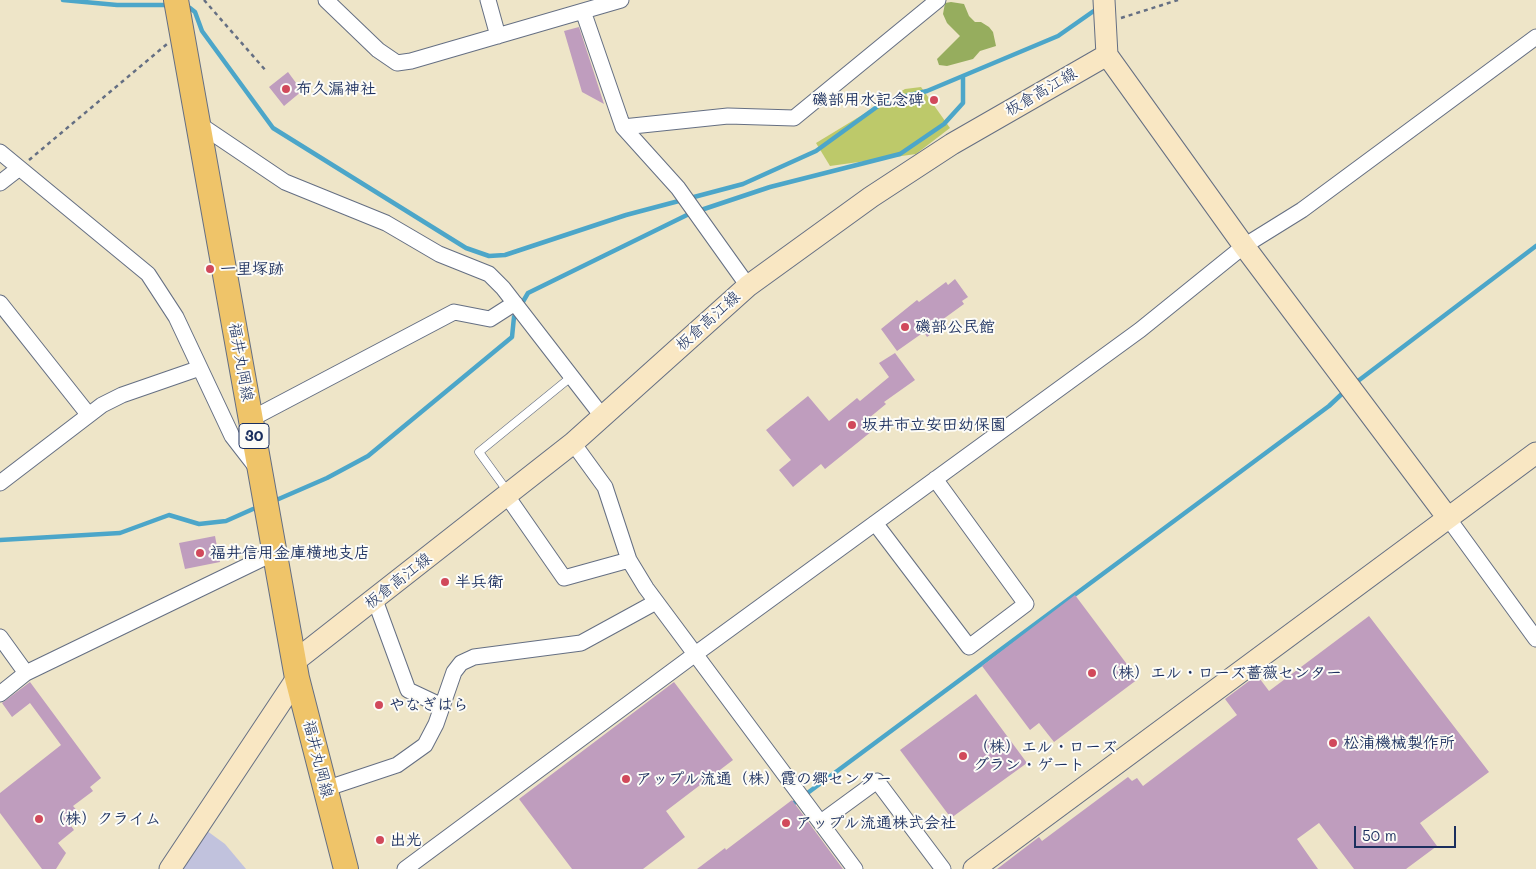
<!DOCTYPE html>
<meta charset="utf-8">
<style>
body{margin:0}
#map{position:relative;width:1536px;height:869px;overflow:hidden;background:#eee5c8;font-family:Mali,sans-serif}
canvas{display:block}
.scale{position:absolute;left:1354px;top:826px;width:102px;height:22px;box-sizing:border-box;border:2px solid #1b2f5e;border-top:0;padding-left:6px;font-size:15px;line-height:18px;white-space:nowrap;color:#1b2f5e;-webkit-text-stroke:4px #fdfcf7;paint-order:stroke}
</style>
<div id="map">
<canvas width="1536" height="869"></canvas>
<div class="scale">50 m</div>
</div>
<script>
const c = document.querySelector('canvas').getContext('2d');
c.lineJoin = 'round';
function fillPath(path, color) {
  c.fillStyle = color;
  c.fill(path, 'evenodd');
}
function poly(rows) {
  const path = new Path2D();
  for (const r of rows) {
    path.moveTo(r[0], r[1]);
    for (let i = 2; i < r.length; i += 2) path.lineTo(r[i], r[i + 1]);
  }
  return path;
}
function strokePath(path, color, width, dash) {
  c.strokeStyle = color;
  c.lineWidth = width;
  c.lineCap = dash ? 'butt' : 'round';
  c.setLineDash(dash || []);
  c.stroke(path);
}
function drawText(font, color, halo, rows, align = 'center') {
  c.font = font + ' Mali,"Klee One",sans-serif';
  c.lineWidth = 4;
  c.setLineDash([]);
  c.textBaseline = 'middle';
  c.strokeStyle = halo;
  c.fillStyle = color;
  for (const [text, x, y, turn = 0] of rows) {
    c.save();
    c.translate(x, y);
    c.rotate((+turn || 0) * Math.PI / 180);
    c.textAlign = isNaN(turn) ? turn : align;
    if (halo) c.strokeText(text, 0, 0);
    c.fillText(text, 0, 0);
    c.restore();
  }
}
fillPath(poly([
 [203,828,225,844,246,869,178,869]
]), '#c1c2dd');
fillPath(poly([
 [921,87,950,128,916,154,830,166,816,143,905,89]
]), '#bdc96a');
fillPath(poly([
 [951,2,964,4,969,16,975,22,981,22,989,27,993,32,996,46,980,51,973,59,947,66,939,65,937,59,960,36,947,23,943,14,945,3]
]), '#96ad5e');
strokePath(poly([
 [63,0,117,5,170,5],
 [185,7,190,8,195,12,202,31,273,128,466,248,489,256,505,255,626,215,743,184,816,151,885,101,927,91,1058,36,1098,8],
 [521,305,528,293,689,214,770,187,900,154,944,124,963,103,963,77],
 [1354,384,1536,246],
 [274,501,327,478,368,456,512,337,514,317,517,312],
 [0,540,120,533,169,515,199,524,226,521,253,509],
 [790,806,1329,406,1346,390]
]), '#4ca6c9', 4.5);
fillPath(poly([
 [579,27,595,76,604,104,582,92,564,31],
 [288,72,302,91,284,106,269,87],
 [955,279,968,297,962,301,964,304,935,325,938,329,927,337,924,332,897,351,881,329,917,300,919,302,946,282,948,285],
 [895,353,915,380,884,402,886,404,869,418,877,427,825,469,821,464,793,487,779,470,791,460,766,430,808,396,829,421,857,398,860,401,889,377,879,363],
 [215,536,220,562,185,569,179,543],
 [1075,595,1138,679,1054,742,1039,723,1030,730,982,666],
 [1369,616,1489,772,1420,823,1437,846,1406,869,1354,869,1319,823,1297,839,1318,869,997,869,1039,837,1042,841,1128,777,1132,781,1137,778,1143,786,1237,715,1225,699,1257,675,1269,691],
 [30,682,101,778,90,787,93,791,73,806,80,814,69,823,74,830,58,843,66,853,56,869,42,869,0,813,0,793,61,745,30,703,12,717,2,703],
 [674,682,733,760,666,811,685,837,643,869,572,869,519,799],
 [976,694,1027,763,951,818,900,750],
 [792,800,843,869,697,869,725,848,726,850]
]), '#bf9dbe');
const lane = poly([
 [508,492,479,452,571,377]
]);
const street = poly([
 [326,0,378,50,397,63,411,61,621,0],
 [488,0,498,36],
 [583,11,623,127,678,188,748,286],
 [199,124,285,182,386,223,439,254,489,274,503,288,602,416],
 [623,127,728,116,794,118,938,0],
 [0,152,148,274,176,317,232,436,256,467],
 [0,183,18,169],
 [0,303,88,414],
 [251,419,454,312,490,319,515,303],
 [573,443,605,487,629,560,646,588,855,869],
 [0,483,102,405,122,395,200,368],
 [507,496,564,578,629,560],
 [1448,518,1536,639],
 [875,523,969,647,1026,604,935,479],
 [375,600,408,690,442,706],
 [0,637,26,673],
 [0,694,26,673,274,553],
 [325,789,397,765,425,745,436,724,454,672,461,663,474,657,581,643,656,602],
 [821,822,877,781,943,869],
 [405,869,694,655,1140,330,1244,246,1302,210,1536,37]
]);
const secondary = poly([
 [1104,0,1107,55],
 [1107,55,1244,246,1448,518],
 [295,661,573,443,748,286,871,197,952,144,1107,55],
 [170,869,297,678],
 [974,869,1536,453]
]);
const primary = poly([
 [176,0,297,678,346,869]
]);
strokePath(lane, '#656f83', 9);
strokePath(street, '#656f83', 17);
strokePath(secondary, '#656f83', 23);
strokePath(primary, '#656f83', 26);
strokePath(poly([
 [204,0,267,72],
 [1121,18,1178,0],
 [29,160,167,44]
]), '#656f83', 2.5, [4, 4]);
strokePath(lane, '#fff', 8);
strokePath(street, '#fff', 15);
strokePath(secondary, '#f9e7c3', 21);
strokePath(primary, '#efc469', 24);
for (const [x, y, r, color] of [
 [286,89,5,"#d1495b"],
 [934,100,5,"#d1495b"],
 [210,269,5,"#d1495b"],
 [905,327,5,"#d1495b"],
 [852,425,5,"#d1495b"],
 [200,553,5,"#d1495b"],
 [445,582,5,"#d1495b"],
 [1092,673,5,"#d1495b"],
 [379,705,5,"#d1495b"],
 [1333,743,5,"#d1495b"],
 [963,756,5,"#d1495b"],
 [626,779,5,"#d1495b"],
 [39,819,5,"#d1495b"],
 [786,823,5,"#d1495b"],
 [380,840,5,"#d1495b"]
]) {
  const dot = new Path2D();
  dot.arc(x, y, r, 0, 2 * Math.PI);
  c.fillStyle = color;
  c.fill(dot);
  strokePath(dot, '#fdfcf7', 2);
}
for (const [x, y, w] of [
 [254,436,30]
]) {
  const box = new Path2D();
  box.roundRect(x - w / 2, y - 12.5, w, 25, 4);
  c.fillStyle = '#fdfcf7';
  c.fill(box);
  strokePath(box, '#1b2f5e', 1);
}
drawText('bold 15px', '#1b2f5e', null, [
 ["30",254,436]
]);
drawText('bold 16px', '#1b2f5e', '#fdfcf7', [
 ["布久漏神社",296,89],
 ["磯部用水記念碑",924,100,"right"],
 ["一里塚跡",220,269],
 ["磯部公民館",915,327],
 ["坂井市立安田幼保園",862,425],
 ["福井信用金庫横地支店",210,553],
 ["半兵衛",455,582],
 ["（株）エル・ローズ薔薇センター",1102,673],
 ["やなぎはら",389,705],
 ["松浦機械製作所",1343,743],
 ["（株）エル・ローズ",973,747],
 ["グラン・ゲート",973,765],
 ["アップル流通（株）霞の郷センター",636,779],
 ["（株）クライム",49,819],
 ["アップル流通株式会社",796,823],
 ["出光",390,840]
], 'left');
drawText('16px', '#1b2f5e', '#fdfcf7', [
 ["板倉高江線",1041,92,-30],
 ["板倉高江線",708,321,-42],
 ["福井丸岡線",241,362,80],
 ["板倉高江線",398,581,-38],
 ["福井丸岡線",318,759,76]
]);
</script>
